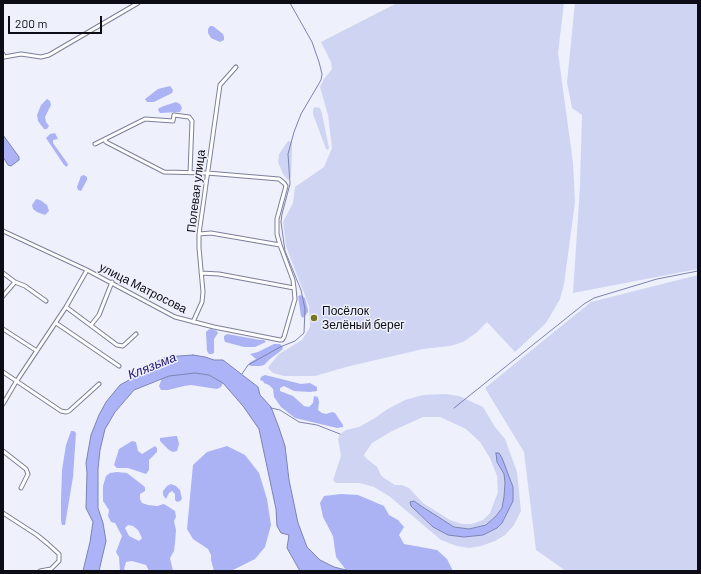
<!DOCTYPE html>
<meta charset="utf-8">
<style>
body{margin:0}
#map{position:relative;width:701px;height:574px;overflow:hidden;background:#eef0fb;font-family:Barlow,sans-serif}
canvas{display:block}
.frame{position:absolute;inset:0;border:4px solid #0b0c15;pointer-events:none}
.scale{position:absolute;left:8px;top:16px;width:94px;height:18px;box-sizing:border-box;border:2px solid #0b0c15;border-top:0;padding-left:5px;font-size:12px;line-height:14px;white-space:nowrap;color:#0b0c15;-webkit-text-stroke:3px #eef0fb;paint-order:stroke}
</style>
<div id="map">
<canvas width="701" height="574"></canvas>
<div class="frame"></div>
<div class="scale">200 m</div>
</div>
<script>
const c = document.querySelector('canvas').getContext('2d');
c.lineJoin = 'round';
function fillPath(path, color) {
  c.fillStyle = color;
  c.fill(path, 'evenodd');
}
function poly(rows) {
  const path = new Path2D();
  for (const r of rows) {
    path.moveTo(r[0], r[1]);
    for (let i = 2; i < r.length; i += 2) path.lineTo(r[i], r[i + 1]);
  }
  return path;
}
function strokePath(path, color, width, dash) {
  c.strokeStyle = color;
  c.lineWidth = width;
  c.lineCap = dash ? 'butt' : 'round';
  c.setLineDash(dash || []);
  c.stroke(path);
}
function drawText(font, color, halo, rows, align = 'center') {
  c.font = font + ' Barlow,sans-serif';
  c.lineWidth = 3;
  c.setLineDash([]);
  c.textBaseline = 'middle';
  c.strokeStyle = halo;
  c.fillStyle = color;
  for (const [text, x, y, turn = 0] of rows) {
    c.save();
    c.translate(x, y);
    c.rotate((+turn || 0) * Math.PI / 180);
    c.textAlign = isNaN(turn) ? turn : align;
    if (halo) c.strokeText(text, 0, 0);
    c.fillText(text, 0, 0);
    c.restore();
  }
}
fillPath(poly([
 [397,3,564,3,558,53,573,163,575,202,564,284,560,299,546,323,515,352,487,322,476,333,463,342,450,346,423,349,346,367,315,376,284,376,273,373,268,368,269,366,279,354,302,340,310,327,309,306,286,246,283,222,293,203,295,187,324,167,332,148,328,115,320,87,324,79,332,69,331,62,321,42],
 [575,3,698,3,698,269,573,293,580,186,582,115,572,108,567,82],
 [315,107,320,108,322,114,329,148,328,150,326,149,313,114,313,109],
 [288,141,292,142,292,147,291,177,288,180,283,174,278,162,279,154],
 [698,275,698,571,566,571,536,550,524,452,485,388,591,302],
 [446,394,459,396,483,407,495,427,505,439,517,472,521,511,514,525,505,535,495,541,481,546,469,548,457,546,441,540,389,496,374,487,360,483,336,483,333,480,341,456,338,439,340,434,346,430,359,427,375,418,386,410,405,400,423,395],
 [423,417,440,417,466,429,480,442,490,458,497,476,498,492,490,513,483,520,472,524,462,524,450,520,423,503,409,488,402,485,395,485,384,478,381,475,377,467,366,458,364,455,372,443,392,431],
 [497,462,509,476,513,487,513,501,502,523,497,528,483,535,464,537,448,535,433,527,411,506,414,501,421,506,454,527,469,529,486,525,496,516,502,508,504,497,505,483,504,474]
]), '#cfd4f2');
fillPath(poly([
 [210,26,213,26,223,34,224,37,224,40,220,42,211,38,208,33,208,29],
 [170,86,173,90,172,93,154,102,147,102,145,99,158,89],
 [47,99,50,101,51,105,45,117,46,122,49,126,47,129,44,129,38,121,37,115,41,105],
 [176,102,180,104,182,108,180,112,160,113,158,110,159,108,164,106],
 [55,133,58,139,53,140,53,143,68,164,67,167,64,165,46,138,50,134],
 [84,175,87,177,87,180,81,191,78,190,77,187,81,176],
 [36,199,40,200,47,205,49,211,45,215,37,212,33,209,32,205],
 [301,295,305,298,308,310,308,312,303,318,301,316,298,296],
 [211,329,217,331,218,333,214,339,214,353,212,354,209,354,207,351,206,332,208,330],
 [227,334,260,340,264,340,266,342,255,347,244,347,225,342,224,339,224,336],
 [274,344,280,344,283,347,282,350,270,359,264,365,260,366,251,366,249,365,249,363,256,359,250,354,258,352],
 [195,373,209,375,223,383,221,387,217,389,191,385,184,386,168,390,161,390,159,386,162,378,169,376],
 [265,375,301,384,310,383,317,387,317,391,310,392,294,391,284,386,280,388,280,391,293,396,304,406,309,407,313,403,314,396,318,397,319,402,318,410,322,413,326,414,332,412,335,413,343,425,343,427,337,428,295,418,281,407,274,397,273,389,269,385,264,383,263,381,260,380,261,377],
 [71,431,74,431,76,433,73,477,65,525,62,525,61,521,61,501,62,470,66,445],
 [175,436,177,436,179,444,177,451,173,452,169,450,160,441,160,438],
 [132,441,136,442,138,451,142,454,155,446,157,448,157,452,149,460,149,470,146,474,128,468,117,468,114,465,119,449],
 [227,446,245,455,259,473,267,499,271,525,265,547,255,559,231,571,214,571,211,560,211,555,208,549,193,539,187,529,193,465,207,452],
 [117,472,127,473,145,487,145,491,140,494,140,499,142,503,148,505,157,506,164,504,175,511,176,517,174,521,176,530,175,543,174,551,170,558,173,571,149,571,146,565,132,561,126,562,124,569,126,571,120,571,119,557,116,552,122,536,115,523,111,522,108,516,109,510,103,501,103,486,106,476,110,473],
 [128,525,133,526,138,530,142,538,139,541,129,536,125,528],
 [171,484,176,486,180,490,182,499,180,501,177,502,175,500,175,494,172,491,169,493,166,499,163,495,163,491,167,486],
 [341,494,358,495,384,506,389,515,398,520,404,527,399,535,404,544,437,550,447,559,453,571,350,571,346,570,336,557,333,536,323,517,320,503,324,496]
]), '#abb3f5');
const water = poly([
 [3,135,19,157,19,160,11,166,8,165,3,157,3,135],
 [193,355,205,357,214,360,223,360,258,387,260,395,271,407,279,428,285,446,289,480,298,523,307,547,320,560,334,567,350,571,300,571,287,548,289,535,281,533,277,526,276,509,259,429,243,406,223,383,209,375,195,373,169,376,134,390,115,412,105,429,100,450,98,469,98,508,103,523,106,541,99,571,83,571,90,542,93,522,86,508,87,473,86,463,91,435,99,415,106,402,120,385,129,380,137,371,166,357,193,355],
 [496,453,499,453,502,458,513,487,513,501,502,523,497,528,483,535,464,537,448,535,433,527,411,506,410,502,414,501,421,506,454,527,469,529,486,525,496,516,502,508,504,497,505,483,504,474,497,462,496,453]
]);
fillPath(water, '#acb4f7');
strokePath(water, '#7c82b3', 1);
strokePath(poly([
 [242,374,248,365,280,347,295,341,304,333,305,309,301,290,285,251,281,222,282,214,290,184,288,154,294,132,301,114,321,80,322,74,319,62,312,42,290,3],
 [271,408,280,410,299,422,317,425,340,434],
 [454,408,584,304,594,298,657,279,698,271]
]), '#7c82b3', 1);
const minor = poly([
 [3,54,4,57,21,54,41,57,49,55,138,3],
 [95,144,145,119,173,121,174,115,189,117,192,121,190,173],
 [3,231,87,270,175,317,214,327,280,340,282,340,284,337,295,299,294,288,293,280,280,245,277,234,277,219,286,186,284,183,279,179,207,173,164,172,106,142,105,140],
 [199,234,211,233,280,245],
 [3,273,15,282,25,286,46,301],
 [201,273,219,274,294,288],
 [3,296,15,282],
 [66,307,117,345,123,346,136,334],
 [193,322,202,302,203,292,199,248,199,234,220,85,236,67],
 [56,323,119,366],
 [91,325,99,315,112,282],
 [3,329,37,351],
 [3,372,61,411,66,412,69,411,99,384],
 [3,404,16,382,66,307,87,270],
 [3,451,26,469,28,474,21,488],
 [3,513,37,535,48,544,59,554,59,561,51,569,40,571]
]);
strokePath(minor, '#7c8098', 5);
strokePath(minor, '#fff', 3);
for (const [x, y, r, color] of [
 [314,318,4,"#76781f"]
]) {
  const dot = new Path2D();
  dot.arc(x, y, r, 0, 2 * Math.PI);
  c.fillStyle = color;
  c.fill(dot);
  strokePath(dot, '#eef0fb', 1.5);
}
drawText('12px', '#0b0c15', '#eef0fb', [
 ["Полевая улица",196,191,-83],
 ["улица Матросова",143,288,27]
]);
drawText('12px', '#0b0c15', '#eef0fb', [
 ["Посёлок",322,311],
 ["Зелёный берег",322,325]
], 'left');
drawText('italic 13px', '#221572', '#eef0fb', [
 ["Клязьма",152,366,-22]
]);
</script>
